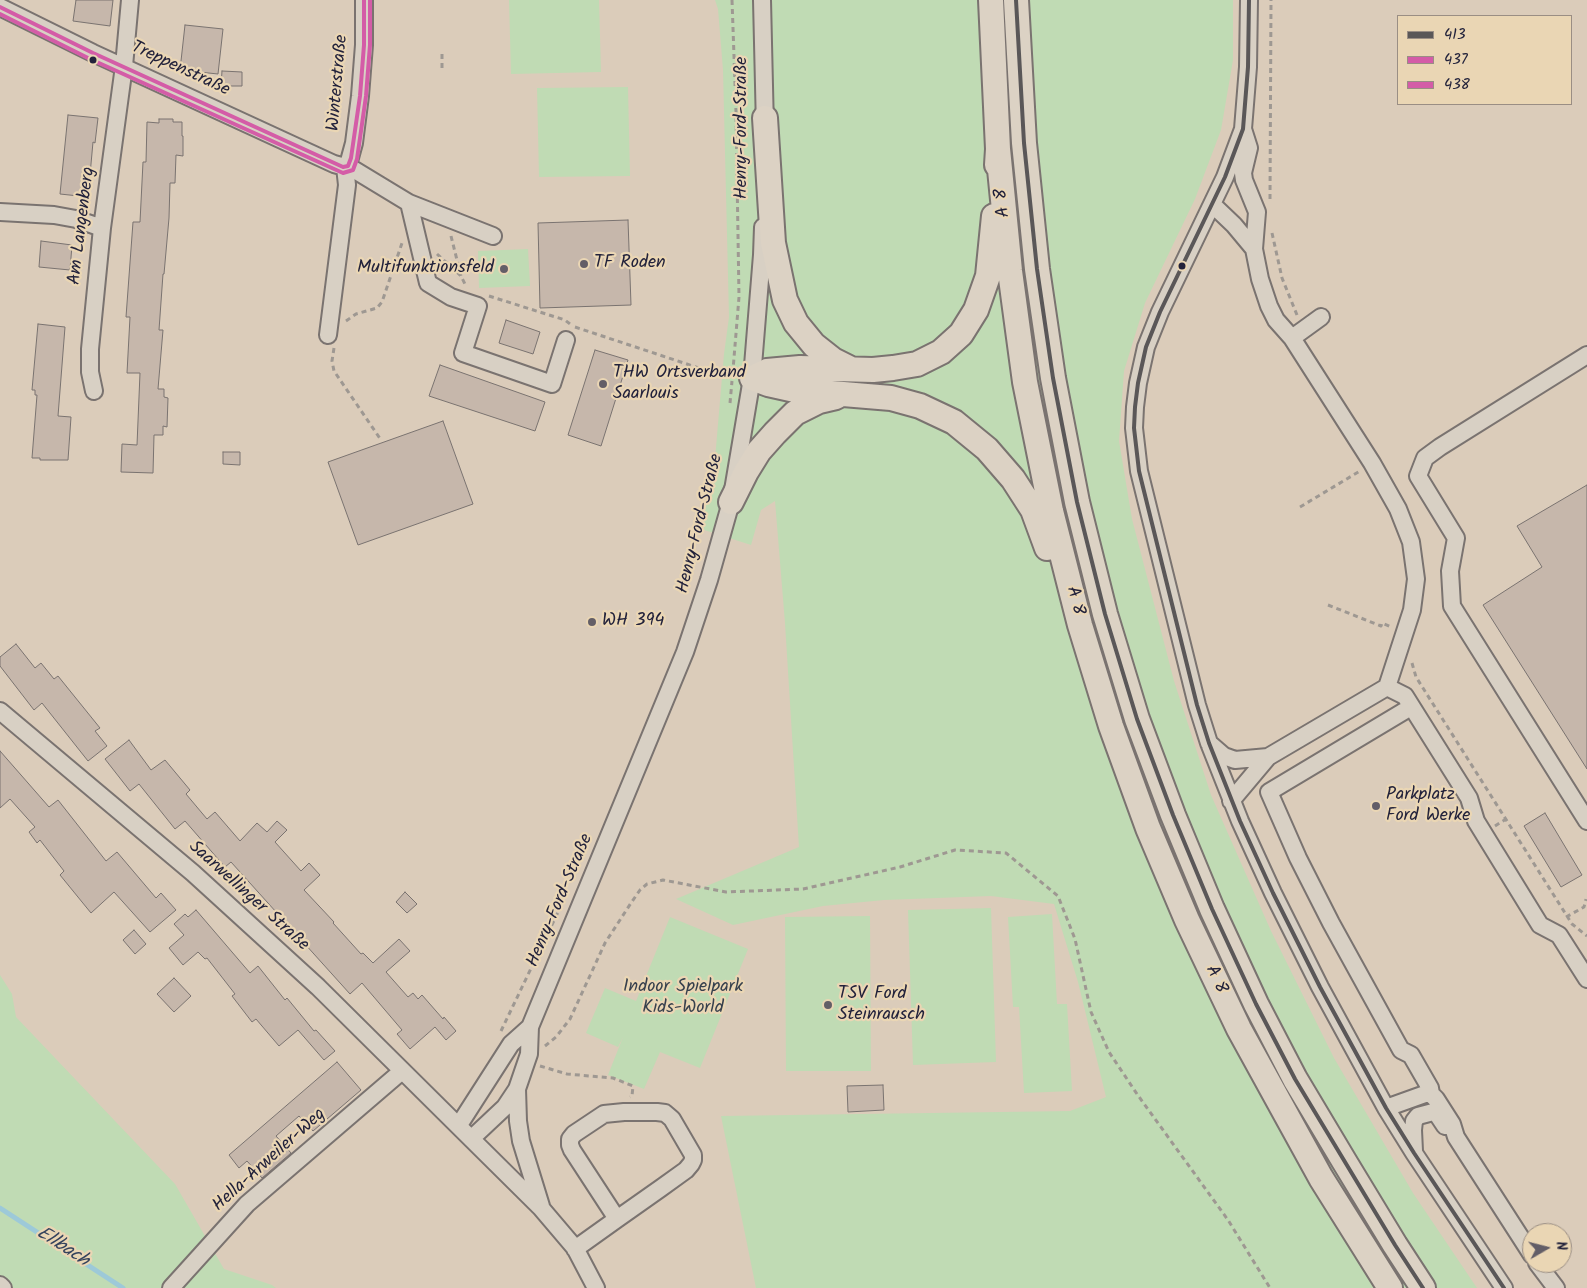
<!DOCTYPE html>
<meta charset="utf-8">
<style>
body{margin:0}
#map{position:relative;width:1587px;height:1288px;overflow:hidden;background:#dbccba;font-family:Kalam,sans-serif}
canvas{display:block}
.legend{position:absolute;left:1397px;top:15px;width:175px;height:90px;box-sizing:border-box;background:#ead6b4;border:1px solid #9a8e84;margin:0;padding:6px 9px;list-style:none;font-size:15px;color:#22223b}
.legend li{display:flex;align-items:center;gap:10px;height:25px}
.legend b{width:25px;border:1px solid #9a8e84}
.north{position:absolute;left:1522px;top:1223px;width:50px;height:50px;box-sizing:border-box;background:#ead6b4;border:1px solid #9a8e84;border-radius:50%;rotate:82deg;font-size:14px;font-weight:700;line-height:20px;text-align:center;color:#22223b}
.north::after{content:'';display:block;margin:auto;width:18px;height:22px;background:#635e67;clip-path:polygon(50% 0,100% 100%,50% 72%,0 100%)}
</style>
<div id="map">
<canvas width="1587" height="1288"></canvas>
<ul class="legend">
<li><b style="height:6px;background:#5a5758"></b>413</li>
<li><b style="height:6px;background:#d45ca7"></b>437</li>
<li><b style="height:6px;background:#d45ca7"></b>438</li>
</ul>
<div class="north">N</div>
</div>
<script>
const c = document.querySelector('canvas').getContext('2d');
c.lineJoin = 'round';
function fillPath(path, color) {
  c.fillStyle = color;
  c.fill(path, 'evenodd');
}
function poly(rows) {
  const path = new Path2D();
  for (const r of rows) {
    path.moveTo(r[0], r[1]);
    for (let i = 2; i < r.length; i += 2) path.lineTo(r[i], r[i + 1]);
  }
  return path;
}
function strokePath(path, color, width, dash) {
  c.strokeStyle = color;
  c.lineWidth = width;
  c.lineCap = dash ? 'butt' : 'round';
  c.setLineDash(dash || []);
  c.stroke(path);
}
function drawText(font, color, halo, rows, align = 'center') {
  c.font = font + ' Kalam,sans-serif';
  c.lineWidth = 4.5;
  c.setLineDash([]);
  c.textBaseline = 'middle';
  c.strokeStyle = halo;
  c.fillStyle = color;
  for (const [text, x, y, turn = 0] of rows) {
    c.save();
    c.translate(x, y);
    c.rotate((+turn || 0) * Math.PI / 180);
    c.textAlign = isNaN(turn) ? turn : align;
    if (halo) c.strokeText(text, 0, 0);
    c.fillText(text, 0, 0);
    c.restore();
  }
}
fillPath(poly([
 [509,0,599,0,601,72,511,74],
 [715,0,1233,0,1233,60,1221,130,1195,199,1145,303,1124,371,1119,441,1132,519,1174,681,1211,795,1271,931,1334,1058,1413,1193,1477,1288,756,1288,721,1116,1070,1111,1106,1097,1078,982,1054,904,991,896,884,900,823,906,733,925,676,899,799,847,785,623,775,501,761,510,751,545,701,529,715,459,724,354,729,317,723,70,718,9],
 [628,87,630,176,539,177,537,88],
 [528,249,530,286,479,288,478,251],
 [991,908,996,1062,913,1065,908,910],
 [1052,914,1057,1004,1067,1004,1072,1091,1024,1093,1019,1007,1013,1007,1008,917],
 [870,916,871,1071,786,1071,785,917],
 [670,917,748,949,700,1068,660,1052,644,1089,608,1075,623,1037,618,1047,586,1033,605,988,636,1001],
 [0,975,12,994,16,1017,175,1184,224,1269,272,1285,276,1288,0,1288]
]), '#c0dbb4');
strokePath(poly([
 [0,1208,123,1288]
]), '#9dc9d8', 5);
const building = poly([
 [76,0,113,0,110,26,73,21,76,0],
 [185,25,223,29,218,74,180,70,185,25],
 [222,71,242,72,242,86,221,86,222,71],
 [68,115,98,118,95,143,93,142,88,197,60,194,68,115],
 [159,119,173,119,173,122,182,122,182,136,183,136,183,156,176,155,175,183,170,183,169,218,164,274,163,274,159,330,163,330,158,389,164,389,164,397,168,398,167,427,163,426,163,435,154,435,153,473,121,472,122,444,137,445,140,373,127,373,130,317,126,317,133,222,140,222,143,162,146,162,147,122,159,123,159,119],
 [628,220,631,305,540,308,538,223,628,220],
 [41,241,72,245,70,270,39,267,41,241],
 [506,320,540,332,533,354,499,343,506,320],
 [38,324,65,327,58,416,71,417,68,460,40,460,40,458,32,458,37,395,35,395,35,390,32,390,38,324],
 [595,350,628,360,601,446,568,435,595,350],
 [440,365,545,402,535,431,429,396,440,365],
 [443,421,473,504,358,545,328,462,443,421],
 [223,452,240,452,240,465,223,464,223,452],
 [1587,485,1587,769,1483,605,1542,567,1517,526,1587,485],
 [16,644,35,668,41,663,54,679,58,676,100,728,95,731,107,746,88,761,42,703,34,710,0,666,0,657,16,644],
 [129,740,151,770,165,760,190,790,186,794,207,819,215,812,240,841,257,823,267,832,277,821,287,830,275,842,301,871,309,863,320,875,304,890,334,922,333,923,361,954,363,953,373,963,399,939,410,951,386,972,408,997,413,993,418,999,422,995,443,1019,444,1017,456,1031,446,1040,435,1027,410,1049,397,1034,402,1030,362,983,350,994,231,862,225,867,185,821,175,829,139,784,130,791,105,759,129,740],
 [0,751,49,807,58,800,106,861,117,852,156,898,161,893,176,910,150,932,114,892,91,913,60,875,64,871,40,840,37,843,29,832,35,827,10,799,0,808,0,751],
 [1545,813,1582,875,1561,887,1524,826,1545,813],
 [405,892,417,904,407,913,396,902,405,892],
 [196,910,250,973,258,966,285,1000,287,998,314,1031,316,1030,335,1051,324,1060,298,1030,279,1046,256,1019,252,1022,232,996,235,994,207,958,205,959,198,952,183,965,169,948,184,935,174,924,185,914,188,917,196,910],
 [134,930,146,944,135,954,123,940,134,930],
 [174,978,191,996,174,1012,157,994,174,978],
 [337,1062,361,1090,313,1131,299,1116,276,1136,291,1153,262,1178,247,1161,239,1168,229,1155,337,1062],
 [883,1085,884,1110,848,1112,847,1086,883,1085]
]);
fillPath(building, '#c6b7ab');
strokePath(building, '#7a7370', 1);
const minor = poly([
 [762,0,765,128],
 [1249,0,1248,67,1243,129,1225,177,1160,312,1146,347,1138,383,1135,407,1134,428,1139,471,1197,705,1209,743,1240,821,1273,893,1320,987,1386,1108,1414,1153,1504,1288],
 [0,7,93,53,334,164,345,167],
 [348,166,409,203,493,236],
 [345,167,348,165,354,143,360,96,364,45,364,0],
 [409,203,428,283,451,297,478,306,463,353,552,384,566,340],
 [1212,204,1234,225,1254,249],
 [0,212,54,215,76,219,102,228],
 [328,335,347,185,345,167],
 [1292,338,1321,317],
 [1587,355,1440,447,1425,458,1418,476,1456,538,1450,571,1452,606,1587,821],
 [94,391,90,372,90,349,102,228,124,66,130,0],
 [1387,687,1405,696,1469,798,1476,821,1540,925,1559,935,1587,979],
 [1411,707,1269,792,1298,858,1331,923,1401,1050,1411,1055,1430,1088,1431,1094],
 [0,711,193,873,318,987,541,1208,575,1248,596,1288],
 [1209,743,1224,756,1235,760,1268,757],
 [1231,801,1268,757,1387,687,1412,610,1416,579,1411,542,1398,509,1372,463,1292,338,1276,320,1269,306,1260,279,1254,249,1257,212,1244,180,1243,173,1249,148,1243,129],
 [517,1089,518,1121,521,1141,541,1206],
 [1386,1108,1425,1094,1431,1094,1436,1099,1452,1124,1456,1137,1532,1255],
 [459,1125,511,1044,530,1027],
 [472,1138,505,1107,517,1089,529,1054,530,1027,685,652,709,580,731,502,752,378,762,255,763,227],
 [1414,1151,1413,1130,1414,1121,1418,1116,1433,1112,1437,1114,1445,1126],
 [575,1249,617,1219,661,1188,686,1170,691,1164,693,1160,693,1155,672,1119,665,1113,657,1112,624,1112,604,1114,574,1134,570,1139,570,1145,572,1150,617,1219],
 [1537,1263,1556,1288],
 [0,1285,3,1288],
 [171,1288,247,1204,402,1071]
]);
const highway = poly([
 [991,0,998,149,997,165],
 [1016,0,1024,143,1037,269,1053,378,1077,502,1105,614,1137,719,1173,815,1212,909,1256,1004,1295,1079,1344,1161,1395,1245,1423,1288],
 [765,118,773,243,785,300,796,323,814,345,833,360,849,368],
 [998,149,1010,271,1025,382,1051,511,1080,625,1111,726,1148,828,1187,920,1239,1029,1321,1178,1390,1288],
 [752,378,767,371,800,368,873,370,893,368,917,364,941,352,961,334,976,310,988,276,994,216],
 [752,378,768,384,795,390,891,398,920,406,954,422,987,449,1013,479,1033,510,1047,548],
 [731,502,746,472,759,451,775,433,795,413,819,401,836,397]
]);
strokePath(minor, '#7a7370', 20);
strokePath(highway, '#7a7370', 28);
strokePath(poly([
 [732,0,736,112,739,297,733,370],
 [442,54,442,68],
 [1270,199,1271,0],
 [1272,233,1282,278,1297,315],
 [451,236,461,276],
 [437,254,461,276,466,286],
 [489,296,565,320,570,324],
 [346,321,356,314,377,308,382,302,402,243],
 [575,327,699,368,734,375],
 [334,348,332,361,334,371,381,440],
 [730,403,732,381],
 [1300,507,1360,471],
 [1328,605,1381,626,1382,623,1391,627],
 [1412,663,1416,677,1572,924,1587,936],
 [1495,826,1506,819],
 [1566,917,1584,907,1586,899],
 [501,1031,559,910],
 [545,1046,556,1037,570,1019,605,943,631,903,640,890,647,884,663,880,726,892,803,889,900,867,955,850,1006,853,1058,896,1075,939,1091,1012,1109,1052,1137,1094,1228,1220,1270,1288],
 [540,1066,567,1074,613,1078,633,1086,632,1096,630,1097]
]), '#9e9892', 3, [5, 4]);
strokePath(minor, '#d8d0c4', 16);
strokePath(highway, '#dcd2c4', 24);
strokePath(poly([
 [1016,0,1024,143,1037,269,1053,378,1077,502,1105,614,1137,719,1173,815,1212,909,1256,1004,1295,1079,1395,1245,1423,1288],
 [1249,0,1248,67,1243,129,1225,177,1160,312,1146,347,1138,383,1135,407,1134,428,1139,471,1197,705,1209,743,1240,821,1273,893,1320,987,1386,1108,1414,1153,1504,1288]
]), '#5a5758', 4);
strokePath(poly([
 [0,7,93,53,343,167,348,166,351,158,360,96,364,45,364,0]
]), '#d45ca7', 4);
strokePath(poly([
 [0,14,90,59,343,173,353,170,357,159,366,96,370,45,370,0]
]), '#d45ca7', 4);
for (const [x, y, r, color] of [
 [93,60,4.5,"#22223b"],
 [584,264,5,"#635e67"],
 [1182,266,4.5,"#22223b"],
 [504,269,5,"#635e67"],
 [603,384,5,"#635e67"],
 [592,622,5,"#635e67"],
 [1376,806,5,"#635e67"],
 [828,1005,5,"#635e67"]
]) {
  const dot = new Path2D();
  dot.arc(x, y, r, 0, 2 * Math.PI);
  c.fillStyle = color;
  c.fill(dot);
  strokePath(dot, '#ead6b4', 2);
}
drawText('18px', '#22223b', '#ead6b4', [
 ["Treppenstraße",180,70,25],
 ["Winterstraße",339,83,-85],
 ["Henry-Ford-Straße",743,128,-90],
 ["A 8",1004,203,-96],
 ["Am Langenberg",83,226,-83],
 ["Henry-Ford-Straße",701,524,-76],
 ["A 8",1074,601,76],
 ["Saarwellinger Straße",248,897,42],
 ["Henry-Ford-Straße",561,901,-67],
 ["A 8",1215,980,65],
 ["Hella-Arweiler-Weg",270,1161,-42]
]);
drawText('18px', '#22223b', '#ead6b4', [
 ["TF Roden",594,264],
 ["Multifunktionsfeld",494,269,"right"],
 ["THW Ortsverband",613,374],
 ["Saarlouis",613,395],
 ["WH 394",602,622],
 ["Parkplatz",1386,796],
 ["Ford Werke",1386,817],
 ["TSV Ford",838,995],
 ["Steinrausch",838,1016]
], 'left');
drawText('18px', '#36404d', '#ead6b4', [
 ["Indoor Spielpark",683,988],
 ["Kids-World",683,1009]
]);
drawText('italic 19px', '#35435d', '#ead6b4', [
 ["Ellbach",62,1248,33]
]);
</script>
